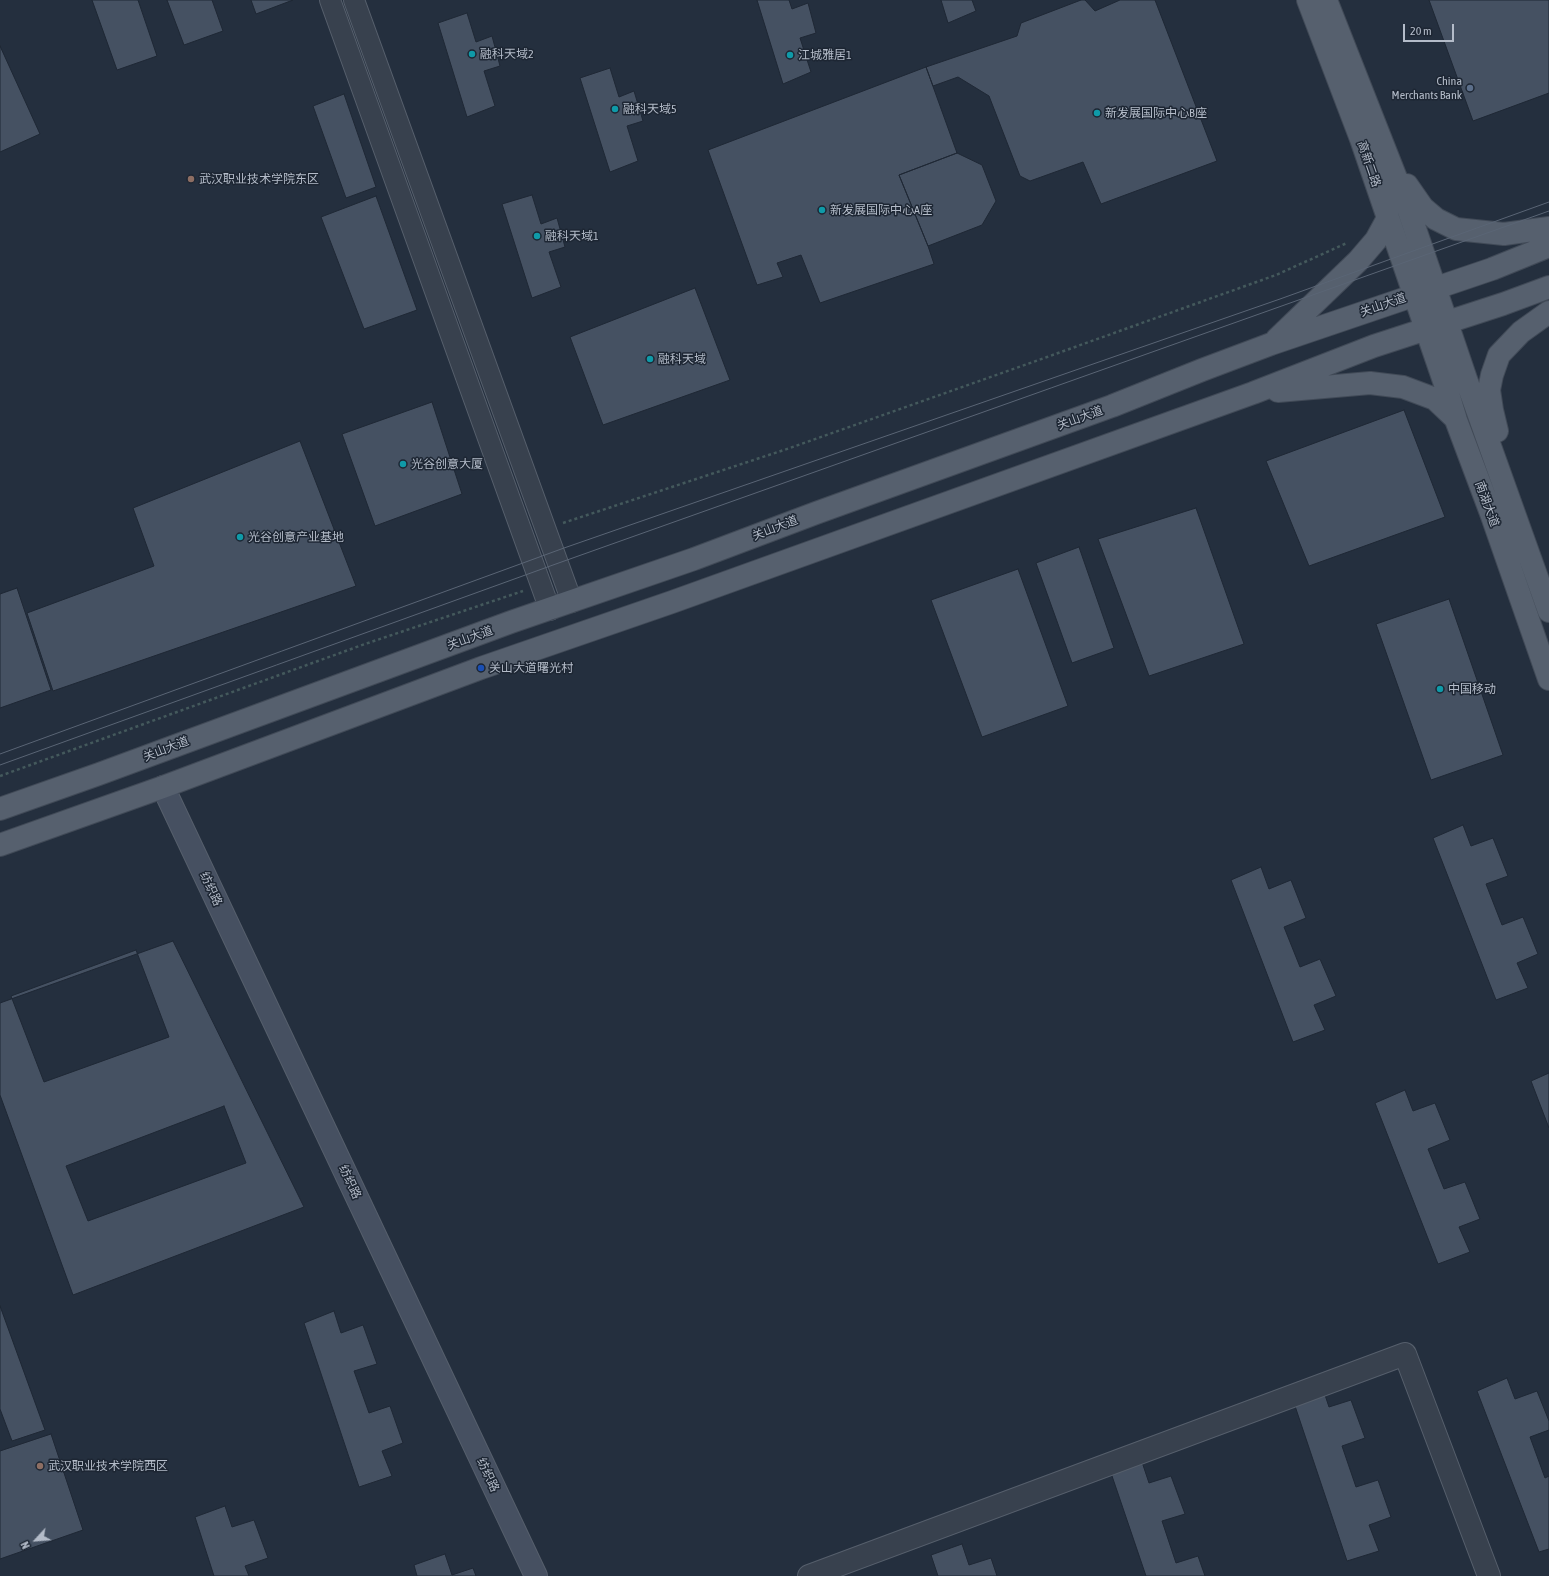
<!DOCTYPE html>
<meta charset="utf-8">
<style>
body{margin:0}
#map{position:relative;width:1549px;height:1576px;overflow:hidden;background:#242f3e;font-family:"Asap Condensed",sans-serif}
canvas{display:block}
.north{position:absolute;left:16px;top:1520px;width:40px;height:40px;-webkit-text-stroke:3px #1d2633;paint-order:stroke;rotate:244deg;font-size:11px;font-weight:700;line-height:16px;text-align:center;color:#b4bcc9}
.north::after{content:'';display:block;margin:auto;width:14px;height:18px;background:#b4bcc9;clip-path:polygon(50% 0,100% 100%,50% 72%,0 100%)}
.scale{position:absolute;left:1403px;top:24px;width:51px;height:18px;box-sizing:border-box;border:2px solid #b4bcc9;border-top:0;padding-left:5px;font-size:12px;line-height:14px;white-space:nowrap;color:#b4bcc9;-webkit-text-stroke:3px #1d2633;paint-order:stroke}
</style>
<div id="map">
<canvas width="1549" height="1576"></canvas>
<div class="north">N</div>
<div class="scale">20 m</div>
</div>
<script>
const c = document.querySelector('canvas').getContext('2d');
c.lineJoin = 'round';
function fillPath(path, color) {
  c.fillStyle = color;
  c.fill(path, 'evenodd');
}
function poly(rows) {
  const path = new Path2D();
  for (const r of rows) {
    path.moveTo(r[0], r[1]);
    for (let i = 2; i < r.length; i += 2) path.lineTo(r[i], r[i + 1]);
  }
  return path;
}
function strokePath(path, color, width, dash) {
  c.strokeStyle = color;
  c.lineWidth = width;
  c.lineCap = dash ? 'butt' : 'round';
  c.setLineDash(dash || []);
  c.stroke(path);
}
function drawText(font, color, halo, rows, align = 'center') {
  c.font = font + ' "Asap Condensed","Noto Sans SC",sans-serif';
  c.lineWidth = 3;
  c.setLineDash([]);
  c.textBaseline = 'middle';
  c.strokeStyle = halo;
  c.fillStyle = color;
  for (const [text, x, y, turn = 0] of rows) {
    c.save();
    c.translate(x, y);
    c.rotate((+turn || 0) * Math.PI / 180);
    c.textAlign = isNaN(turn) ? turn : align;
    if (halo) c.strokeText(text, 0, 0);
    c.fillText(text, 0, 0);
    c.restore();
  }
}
const building = poly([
 [92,0,138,0,157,56,117,70,92,0],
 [167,0,212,0,223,31,184,45,167,0],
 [251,0,293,0,256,14,251,0],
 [757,0,789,0,792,9,808,3,816,33,800,38,811,72,783,84,757,0],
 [941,0,972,0,976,11,948,23,941,0],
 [1081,0,1085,0,1095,11,1120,0,1155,0,1217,161,1101,204,1083,162,1030,181,1020,176,989,96,958,77,933,86,926,67,1017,36,1021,23,1081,0],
 [1429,0,1549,0,1549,93,1473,121,1429,0],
 [467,13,476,42,492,36,500,66,484,71,495,106,467,117,438,23,467,13],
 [0,46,40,134,0,152,0,46],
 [926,67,957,153,899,175,928,246,934,264,820,303,801,255,777,263,783,277,757,285,708,150,926,67],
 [610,68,619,97,634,91,643,121,627,126,638,161,610,172,580,78,610,68],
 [344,94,376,187,346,198,313,106,344,94],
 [957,153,982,165,996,201,982,225,928,246,899,175,957,153],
 [532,195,541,224,557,218,565,247,549,252,561,287,532,298,502,204,532,195],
 [376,196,417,310,364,329,321,217,376,196],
 [695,288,730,380,603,425,570,337,695,288],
 [432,402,462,494,375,526,342,434,432,402],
 [1404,410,1445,517,1309,566,1266,461,1404,410],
 [300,441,356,586,53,691,27,613,154,566,133,508,300,441],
 [1196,508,1244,644,1149,676,1098,539,1196,508],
 [1079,547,1114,648,1072,663,1036,563,1079,547],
 [1018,569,1068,706,982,737,931,600,1018,569],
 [17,588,51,690,0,708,0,594,17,588],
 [1449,599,1503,755,1431,780,1376,624,1449,599],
 [1463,825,1471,846,1493,838,1508,876,1486,884,1502,925,1523,917,1538,954,1517,963,1528,988,1496,1000,1433,838,1463,825],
 [1261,867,1269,889,1291,880,1306,918,1284,927,1300,967,1320,959,1336,996,1314,1005,1325,1030,1293,1042,1231,880,1261,867],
 [173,941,304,1207,73,1295,0,1095,0,1003,173,941],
 [136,950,169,1037,44,1082,11,996,136,950],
 [1549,1073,1549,1128,1531,1081,1549,1073],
 [1405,1090,1413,1111,1435,1103,1450,1140,1428,1149,1444,1189,1465,1182,1480,1219,1459,1227,1470,1252,1438,1264,1375,1103,1405,1090],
 [224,1106,246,1163,88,1221,66,1166,224,1106],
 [0,1306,45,1430,12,1441,0,1409,0,1306],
 [334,1311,341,1333,363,1325,377,1364,354,1371,369,1413,390,1406,403,1443,382,1451,392,1476,359,1487,304,1323,334,1311],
 [1507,1378,1515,1399,1537,1391,1549,1421,1549,1430,1530,1437,1545,1478,1549,1476,1549,1549,1539,1552,1477,1391,1507,1378],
 [1322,1386,1329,1407,1351,1400,1365,1438,1342,1446,1356,1487,1378,1480,1391,1517,1369,1525,1379,1551,1347,1561,1292,1397,1322,1386],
 [51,1434,83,1530,0,1559,0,1451,51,1434],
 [1142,1462,1149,1483,1171,1476,1185,1514,1162,1521,1176,1563,1198,1556,1205,1576,1146,1576,1111,1473,1142,1462],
 [225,1506,232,1527,254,1520,268,1558,245,1566,249,1576,214,1576,195,1517,225,1506],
 [962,1544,969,1565,991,1558,997,1576,938,1576,931,1555,962,1544],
 [445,1554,452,1575,473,1568,476,1576,417,1576,414,1565,445,1554]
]);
fillPath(building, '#455162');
strokePath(building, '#1f2835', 1);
const minor = poly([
 [330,0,550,610],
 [354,0,572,602]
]);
const tertiary = poly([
 [809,1576,1405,1354,1489,1576]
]);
const secondary = poly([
 [163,787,536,1576]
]);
const primary = poly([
 [1308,0,1361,139,1446,387,1456,420,1492,516,1549,679],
 [1326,0,1409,211,1466,379,1549,611],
 [1407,185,1423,208,1436,219,1456,229,1504,234,1549,228],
 [1277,339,1358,261,1376,240,1388,218],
 [1278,391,1370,383,1403,387,1435,399,1455,418],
 [1497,431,1492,410,1489,390,1492,375,1499,355,1521,332,1549,312],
 [0,809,99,774,511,622,694,559,816,513,1112,406,1202,370,1271,344,1492,269,1549,246],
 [0,845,163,787,481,668,672,602,1253,393,1374,346,1503,304,1549,287]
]);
strokePath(minor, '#565f6c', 22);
strokePath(tertiary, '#565f6c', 24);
strokePath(secondary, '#565f6c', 24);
strokePath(primary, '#414a57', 24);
strokePath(poly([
 [563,523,790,448,1047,357,1276,275,1347,243],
 [0,776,365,644,523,591]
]), '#44595c', 2.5, [3, 3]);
strokePath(minor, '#38414e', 20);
strokePath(tertiary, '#38414e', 22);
strokePath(secondary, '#465061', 22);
strokePath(primary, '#56606e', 22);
strokePath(poly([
 [0,754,564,548,1280,299,1549,202],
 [0,765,553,565,1549,211]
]), '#5a6575', 1);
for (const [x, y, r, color] of [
 [472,54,4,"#0f9aa8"],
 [790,55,4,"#0f9aa8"],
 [1470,88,4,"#5c6f8a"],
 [615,109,4,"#0f9aa8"],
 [1097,113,4,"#0f9aa8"],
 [191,179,4,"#8d6e63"],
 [822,210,4,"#0f9aa8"],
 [537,236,4,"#0f9aa8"],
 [650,359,4,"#0f9aa8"],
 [403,464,4,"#0f9aa8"],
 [240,537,4,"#0f9aa8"],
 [481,668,4,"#1a4fb4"],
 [1440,689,4,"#0f9aa8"],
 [40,1466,4,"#8d6e63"]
]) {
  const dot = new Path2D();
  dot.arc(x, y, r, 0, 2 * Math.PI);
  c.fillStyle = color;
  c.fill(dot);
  strokePath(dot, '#1d2633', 1.5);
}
drawText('12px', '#b4bcc9', '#1d2633', [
 ["融科天域2",480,54],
 ["江城雅居1",798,55],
 ["China",1462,81,"right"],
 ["Merchants Bank",1462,95,"right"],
 ["融科天域5",623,109],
 ["新发展国际中心B座",1105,113],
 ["武汉职业技术学院东区",199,179],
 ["新发展国际中心A座",830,210],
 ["融科天域1",545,236],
 ["融科天域",658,359],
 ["光谷创意大厦",411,464],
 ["光谷创意产业基地",248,537],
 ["关山大道曙光村",489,668],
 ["中国移动",1448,689],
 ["武汉职业技术学院西区",48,1466]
], 'left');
drawText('12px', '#b4bcc9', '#1d2633', [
 ["高新二路",1369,164,71],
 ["关山大道",1383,305,-19],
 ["关山大道",1080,418,-20],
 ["南湖大道",1487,504,70],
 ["关山大道",775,528,-21],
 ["关山大道",470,638,-20],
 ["关山大道",166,749,-21],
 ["纺织路",211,889,65],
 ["纺织路",350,1182,65],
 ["纺织路",488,1475,65]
]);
</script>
